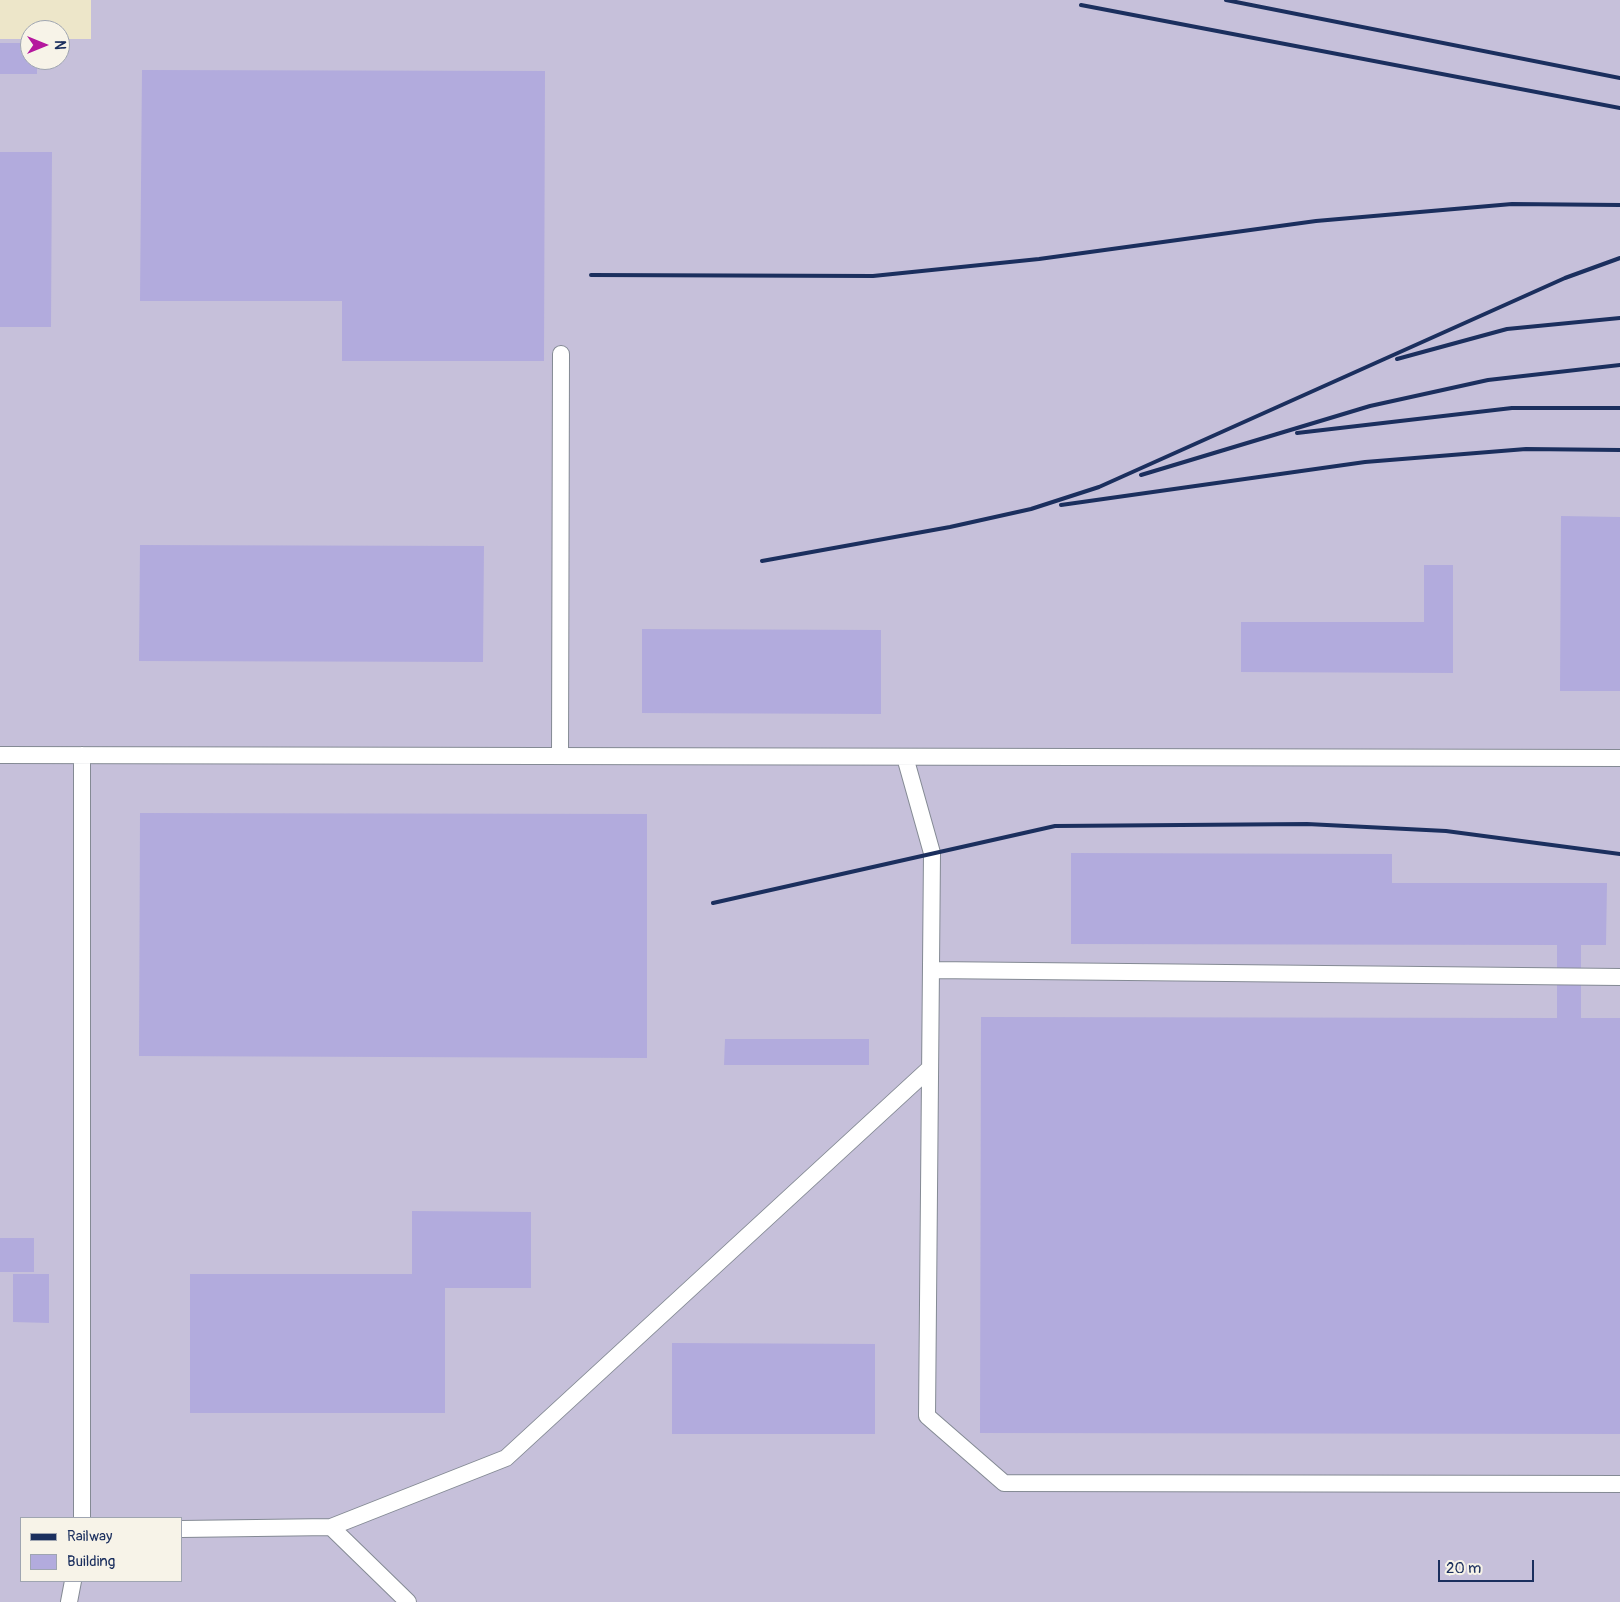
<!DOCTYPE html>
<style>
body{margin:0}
#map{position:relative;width:1620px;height:1602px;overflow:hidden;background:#ede6c9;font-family:Pangolin,sans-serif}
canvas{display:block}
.legend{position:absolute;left:20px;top:1517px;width:162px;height:65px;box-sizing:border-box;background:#f7f3e8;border:1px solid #9fa5b1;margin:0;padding:6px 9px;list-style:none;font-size:15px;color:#1b2f5e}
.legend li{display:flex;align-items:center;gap:10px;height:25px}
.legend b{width:25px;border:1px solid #9fa5b1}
.north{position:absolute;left:20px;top:20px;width:50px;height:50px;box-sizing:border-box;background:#f7f3e8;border:1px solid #9fa5b1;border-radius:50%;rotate:90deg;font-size:14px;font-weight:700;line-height:20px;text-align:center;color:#1b2f5e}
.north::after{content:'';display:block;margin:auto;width:18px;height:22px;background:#b5179e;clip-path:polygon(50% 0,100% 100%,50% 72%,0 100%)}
.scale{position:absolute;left:1438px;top:1560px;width:96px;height:22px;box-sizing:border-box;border:2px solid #1b2f5e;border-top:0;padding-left:6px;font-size:15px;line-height:18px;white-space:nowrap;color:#1b2f5e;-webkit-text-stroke:4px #f7f3e8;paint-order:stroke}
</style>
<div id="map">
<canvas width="1620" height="1602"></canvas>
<ul class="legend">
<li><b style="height:6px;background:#1b2f5e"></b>Railway</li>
<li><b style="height:14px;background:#b2abdd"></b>Building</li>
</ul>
<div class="north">N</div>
<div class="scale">20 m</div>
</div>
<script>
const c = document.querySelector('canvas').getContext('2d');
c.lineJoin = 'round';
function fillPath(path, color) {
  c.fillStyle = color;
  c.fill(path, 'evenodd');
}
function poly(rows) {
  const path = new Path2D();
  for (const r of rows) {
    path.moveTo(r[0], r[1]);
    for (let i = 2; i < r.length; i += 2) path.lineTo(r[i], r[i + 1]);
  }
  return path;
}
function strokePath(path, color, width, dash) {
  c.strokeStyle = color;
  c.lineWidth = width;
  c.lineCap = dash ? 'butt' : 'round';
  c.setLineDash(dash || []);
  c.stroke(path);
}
fillPath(poly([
 [91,0,1620,0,1620,1602,0,1602,0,39,30,39,30,60,60,60,60,39,91,39],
 [21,1518,181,1518,181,1581,21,1581]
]), '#c6c0da');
fillPath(poly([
 [0,43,30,43,30,60,37,60,37,74,0,74],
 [142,70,545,71,544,361,342,361,342,301,140,301],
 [0,152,52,152,51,327,0,327],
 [1561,516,1620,517,1620,691,1560,691],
 [140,545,484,546,483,662,139,661],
 [1424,565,1453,565,1453,673,1241,672,1241,622,1424,622],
 [642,629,881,630,881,714,642,713],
 [140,813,647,814,647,1058,139,1056],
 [1071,853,1392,854,1392,883,1607,883,1606,945,1581,945,1581,1018,1620,1018,1620,1434,980,1433,981,1017,1557,1018,1557,945,1071,944],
 [725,1039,869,1039,869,1065,724,1065],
 [412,1211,531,1212,531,1288,445,1288,445,1413,190,1413,190,1274,412,1274],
 [0,1238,34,1238,34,1272,0,1272],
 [13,1274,49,1274,49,1323,13,1322],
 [672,1343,875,1344,875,1434,672,1434]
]), '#b2abdd');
const lane = poly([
 [0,755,1620,758],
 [82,755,82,1518],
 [560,756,561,354],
 [905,757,932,853,927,1416,1004,1483,1620,1484],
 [931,970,1620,977],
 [331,1527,506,1458,930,1068],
 [181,1529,331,1527,408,1602],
 [69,1602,73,1581]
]);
strokePath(lane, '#848a94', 18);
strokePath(lane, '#fff', 16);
strokePath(poly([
 [1226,0,1620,78],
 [1081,5,1620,108],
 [591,275,873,276,1039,259,1316,221,1512,204,1620,205],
 [1397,359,1507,329,1620,318],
 [1297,433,1512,408,1620,408],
 [1141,475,1370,406,1488,380,1620,365],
 [1061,505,1365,462,1526,449,1620,450],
 [762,561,950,527,1031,509,1099,487,1565,278,1620,258],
 [713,903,1055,826,1307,824,1446,831,1620,854]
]), '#1b2f5e', 4);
</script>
